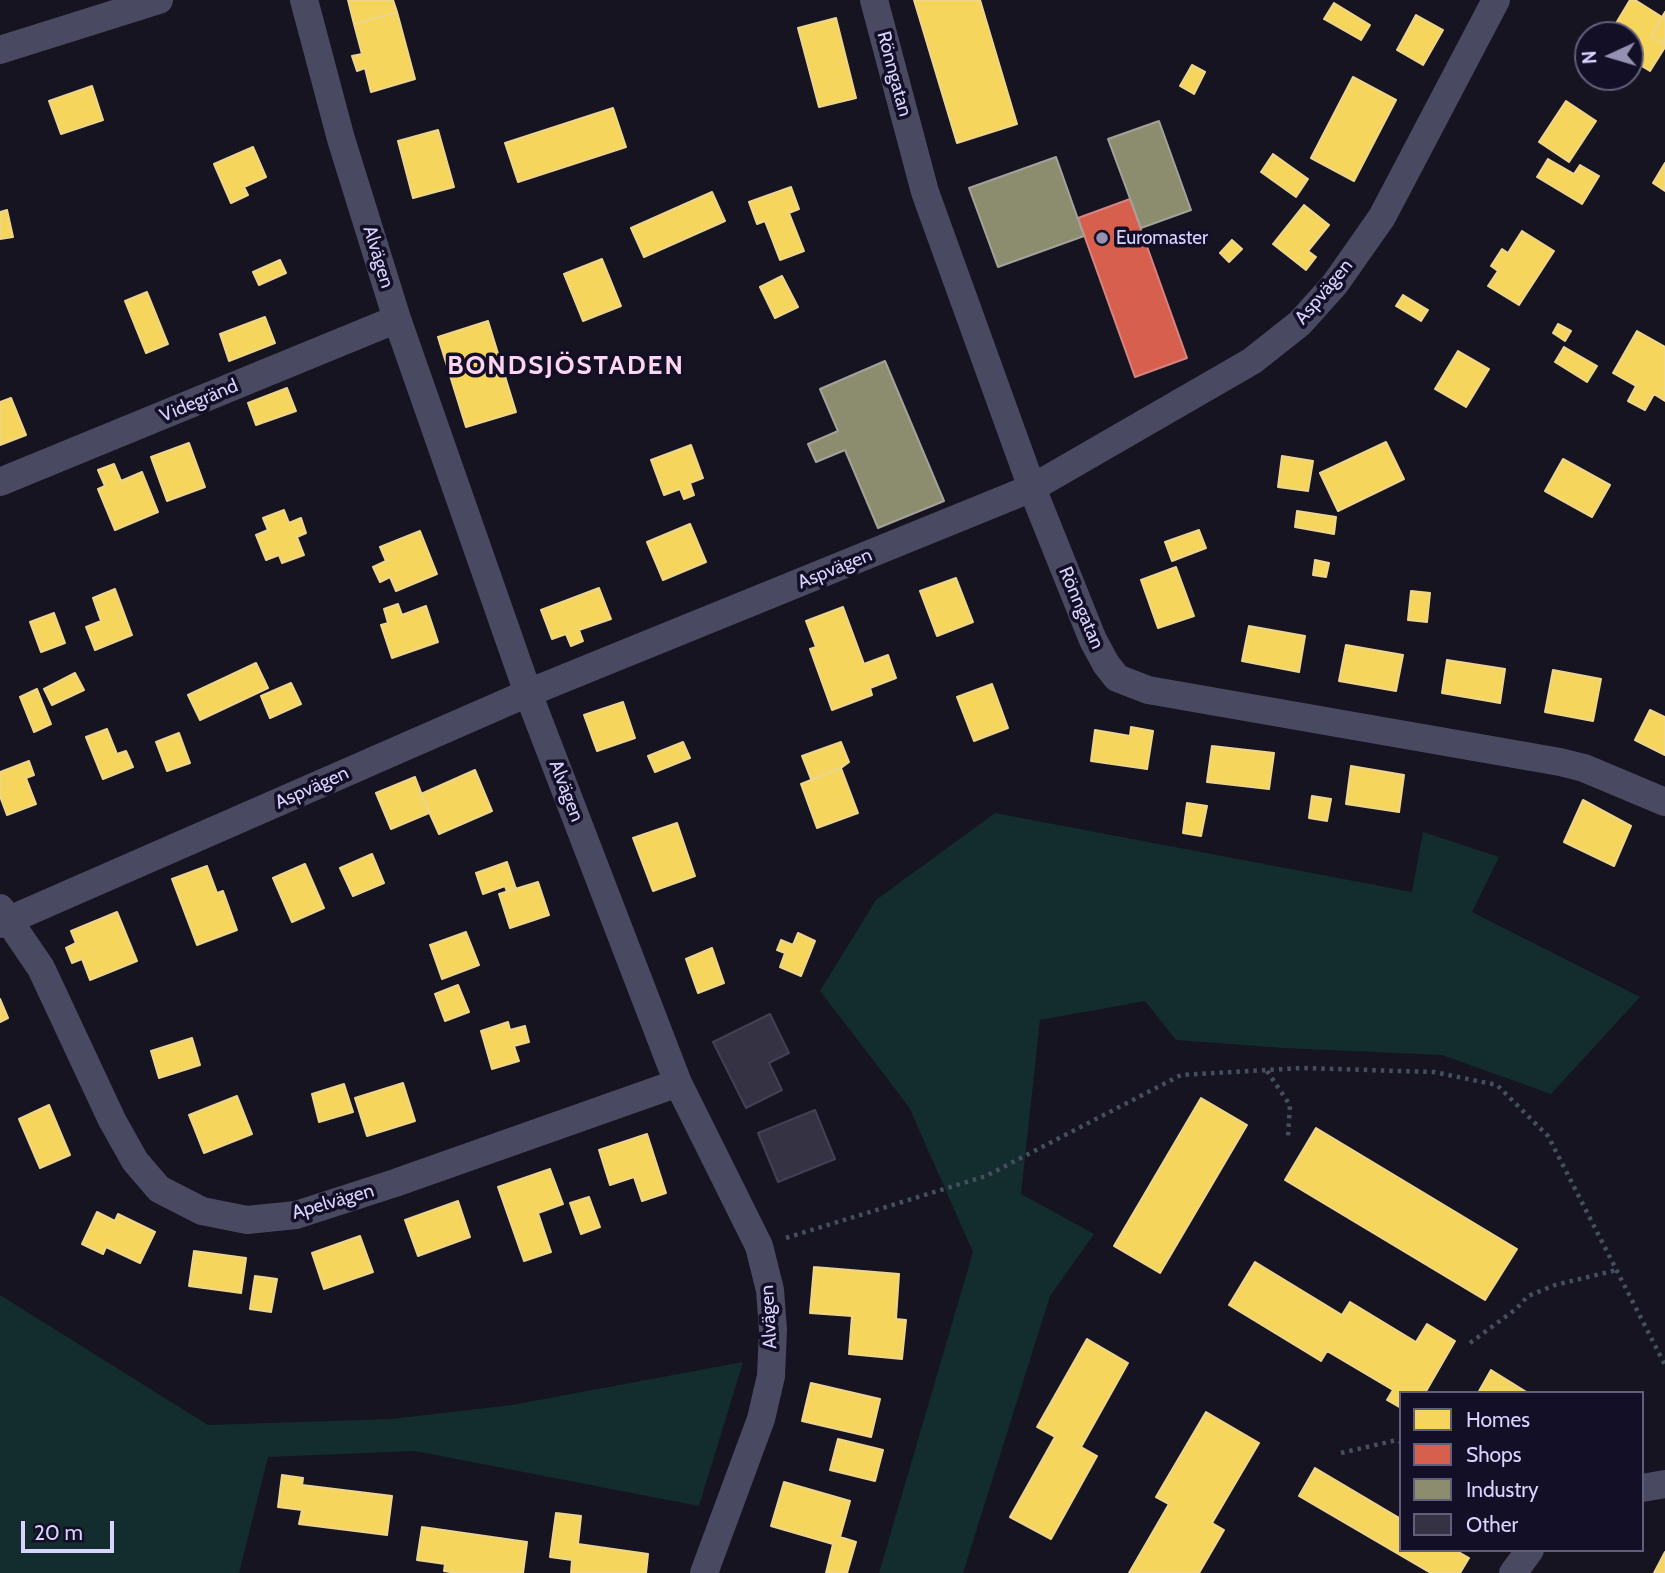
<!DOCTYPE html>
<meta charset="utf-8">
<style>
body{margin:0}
#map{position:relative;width:1665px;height:1573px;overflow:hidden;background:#161421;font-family:Cabin,sans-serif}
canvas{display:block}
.legend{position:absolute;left:1399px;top:1391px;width:245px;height:161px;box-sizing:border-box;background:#130f26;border:2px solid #625e7d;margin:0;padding:9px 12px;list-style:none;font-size:21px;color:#d9d4ff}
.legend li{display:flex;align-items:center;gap:14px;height:35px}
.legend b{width:35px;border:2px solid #625e7d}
.north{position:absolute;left:1574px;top:21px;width:70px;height:70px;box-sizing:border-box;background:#130f26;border:2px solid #625e7d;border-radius:50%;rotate:266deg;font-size:19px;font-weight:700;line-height:28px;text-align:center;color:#d9d4ff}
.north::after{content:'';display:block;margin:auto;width:24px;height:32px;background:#9591b1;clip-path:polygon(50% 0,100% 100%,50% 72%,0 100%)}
.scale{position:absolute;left:21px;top:1521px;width:93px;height:32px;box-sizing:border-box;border:4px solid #d9d4ff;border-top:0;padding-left:9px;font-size:21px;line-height:24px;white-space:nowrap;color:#d9d4ff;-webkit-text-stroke:5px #130f26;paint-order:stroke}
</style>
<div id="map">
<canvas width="1665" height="1573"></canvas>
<ul class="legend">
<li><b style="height:19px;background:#f6d55c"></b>Homes</li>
<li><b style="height:19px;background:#d6604d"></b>Shops</li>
<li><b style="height:19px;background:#8c8c6e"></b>Industry</li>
<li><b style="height:19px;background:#343243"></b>Other</li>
</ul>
<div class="north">N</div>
<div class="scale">20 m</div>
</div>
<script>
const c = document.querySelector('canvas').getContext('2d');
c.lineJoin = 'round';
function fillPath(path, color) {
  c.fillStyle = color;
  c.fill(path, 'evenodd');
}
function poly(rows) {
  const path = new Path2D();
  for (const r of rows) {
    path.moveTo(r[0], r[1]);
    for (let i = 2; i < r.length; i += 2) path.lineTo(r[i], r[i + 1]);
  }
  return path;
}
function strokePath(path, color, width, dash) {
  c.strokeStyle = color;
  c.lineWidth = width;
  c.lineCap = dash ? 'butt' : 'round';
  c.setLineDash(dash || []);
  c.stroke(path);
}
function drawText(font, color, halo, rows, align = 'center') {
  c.font = font + ' Cabin,sans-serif';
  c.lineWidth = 7;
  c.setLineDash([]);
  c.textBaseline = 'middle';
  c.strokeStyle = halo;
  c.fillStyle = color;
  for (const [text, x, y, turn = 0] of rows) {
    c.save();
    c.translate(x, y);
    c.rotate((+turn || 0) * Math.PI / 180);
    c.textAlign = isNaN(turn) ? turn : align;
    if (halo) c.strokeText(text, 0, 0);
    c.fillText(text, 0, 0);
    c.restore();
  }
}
fillPath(poly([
 [995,813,1412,892,1423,832,1499,857,1472,912,1640,997,1551,1094,1442,1055,1284,1048,1176,1040,1145,1001,1040,1020,1021,1194,1094,1234,1050,1296,963,1573,879,1573,973,1252,909,1107,820,991,876,900],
 [0,1295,208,1425,391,1419,512,1405,743,1362,699,1506,415,1451,268,1457,239,1573,0,1573]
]), '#132c2d');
const homes = poly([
 [348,0,393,0,397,12,354,24,348,0],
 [914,0,980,0,1017,124,957,143,914,0],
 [1630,0,1635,0,1662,17,1651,36,1665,44,1665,47,1650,71,1630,59,1630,35,1609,35,1630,0],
 [1334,3,1370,25,1361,40,1324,19,1334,3],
 [397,12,415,79,371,92,365,68,357,71,352,56,362,54,354,24,397,12],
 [1665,12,1665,44,1651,36,1665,12],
 [1416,15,1443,30,1423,65,1397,50,1416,15],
 [836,18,856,98,819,107,798,28,836,18],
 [1192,65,1205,72,1194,94,1180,86,1192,65],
 [1353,77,1396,100,1354,181,1311,158,1353,77],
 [92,86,103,120,61,134,49,101,92,86],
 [1566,101,1596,121,1569,162,1539,142,1566,101],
 [613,108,626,147,518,182,505,143,613,108],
 [438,130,454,187,413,198,398,141,438,130],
 [253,147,266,177,244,187,248,195,231,203,214,164,253,147],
 [1273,154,1308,179,1296,197,1261,172,1273,154],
 [1548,159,1574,174,1580,165,1599,176,1582,204,1537,177,1548,159],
 [1665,163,1665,191,1653,183,1665,163],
 [791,187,799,209,789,213,804,251,780,260,765,221,757,224,749,202,791,187],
 [712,192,725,221,644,257,631,228,712,192],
 [1304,205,1329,225,1308,251,1316,257,1306,270,1273,244,1304,205],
 [7,210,13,237,0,239,0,212,7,210],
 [1522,231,1554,251,1519,305,1488,286,1498,271,1491,266,1502,249,1508,253,1522,231],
 [1232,240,1242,249,1229,262,1220,253,1232,240],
 [602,259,621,306,583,321,564,274,602,259],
 [280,260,286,273,259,285,253,272,280,260],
 [782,276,798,307,775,318,760,287,782,276],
 [147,292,168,344,146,353,125,301,147,292],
 [1403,295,1428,310,1421,321,1396,306,1403,295],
 [265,317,275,343,229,361,220,334,265,317],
 [488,321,516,412,466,427,438,337,488,321],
 [1558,324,1571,331,1565,341,1553,333,1558,324],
 [1637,331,1665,347,1665,401,1654,394,1645,410,1628,401,1636,386,1613,373,1637,331],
 [1564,347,1597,366,1587,382,1555,362,1564,347],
 [1458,351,1489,369,1466,407,1435,389,1458,351],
 [287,388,296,411,256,425,248,403,287,388],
 [11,398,26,435,0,445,0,402,11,398],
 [1386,442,1404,479,1338,511,1320,473,1386,442],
 [189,443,205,487,167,501,151,457,189,443],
 [691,445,703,478,690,483,694,495,684,499,680,489,664,495,651,460,691,445],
 [1282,456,1313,461,1308,491,1278,487,1282,456],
 [1563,459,1610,485,1592,517,1545,491,1563,459],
 [114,464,121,481,142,472,158,512,115,530,98,489,105,486,98,470,114,464],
 [284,510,289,523,301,518,306,533,297,537,304,555,282,563,279,555,266,560,256,535,268,530,263,518,284,510],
 [1297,511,1336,517,1334,534,1295,527,1297,511],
 [690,524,706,562,663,580,647,542,690,524],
 [1199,530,1206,548,1172,561,1165,542,1199,530],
 [420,531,437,574,396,591,390,577,380,582,373,567,386,561,380,547,420,531],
 [1315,560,1329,563,1326,577,1313,575,1315,560],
 [1176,567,1194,616,1158,628,1141,580,1176,567],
 [956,578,973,622,937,636,920,591,956,578],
 [599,588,611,619,579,630,583,641,571,646,566,634,552,639,541,610,599,588],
 [115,589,132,635,95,650,86,627,101,621,93,598,115,589],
 [1411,591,1430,593,1427,622,1408,620,1411,591],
 [398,604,402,615,426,606,438,642,392,658,381,625,388,623,384,609,398,604],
 [843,607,864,664,888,655,896,678,870,688,872,695,832,710,810,649,816,647,806,621,843,607],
 [54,613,65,643,41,652,30,622,54,613],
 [1249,626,1305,636,1299,672,1242,661,1249,626],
 [1346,645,1403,655,1396,691,1339,681,1346,645],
 [1447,660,1505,669,1500,703,1442,693,1447,660],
 [256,663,268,688,200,720,188,695,256,663],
 [1553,670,1601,679,1593,721,1545,712,1553,670],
 [75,673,84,690,52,705,44,689,75,673],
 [291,683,301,704,270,718,261,696,291,683],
 [992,684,1008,728,974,741,957,697,992,684],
 [37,689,51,724,34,732,20,697,37,689],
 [623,702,635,738,597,751,584,715,623,702],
 [1650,710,1665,717,1665,755,1635,740,1650,710],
 [1131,727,1153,731,1147,769,1091,761,1095,730,1130,736,1131,727],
 [107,729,117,754,126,751,133,767,103,779,86,737,107,729],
 [179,733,190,763,167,771,156,742,179,733],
 [683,742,690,758,655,772,648,756,683,742],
 [841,742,849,762,841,768,811,779,802,756,841,742],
 [1212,746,1274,753,1269,789,1207,782,1212,746],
 [29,761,34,775,26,778,36,804,7,815,0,796,0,772,29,761],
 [1351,766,1404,775,1399,812,1346,804,1351,766],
 [841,768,858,813,817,828,801,784,841,768],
 [475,770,492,811,439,834,421,794,475,770],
 [415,777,429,813,391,829,376,793,415,777],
 [1312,796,1331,799,1327,821,1309,818,1312,796],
 [1583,800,1631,826,1614,866,1564,842,1583,800],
 [1187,803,1207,806,1201,836,1183,833,1187,803],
 [677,823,695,876,653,891,633,838,677,823],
 [372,854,384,883,353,896,340,868,372,854],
 [507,862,516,889,507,892,505,886,483,894,476,873,507,862],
 [305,864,324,908,292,922,273,878,305,864],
 [207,866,217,893,223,891,237,930,197,945,172,879,207,866],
 [538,882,549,915,510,928,499,894,538,882],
 [117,912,137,961,90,980,82,959,72,963,66,948,76,943,71,931,117,912],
 [466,932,479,965,442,979,430,945,466,932],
 [798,933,815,941,801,976,780,967,785,953,777,950,781,940,793,945,798,933],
 [712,948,724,983,698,993,686,959,712,948],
 [458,985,469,1012,445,1021,435,994,458,985],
 [0,999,8,1018,0,1022,0,999],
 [508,1022,510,1030,525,1026,529,1042,514,1046,519,1061,492,1069,481,1031,508,1022],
 [192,1038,200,1065,159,1078,151,1051,192,1038],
 [403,1083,415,1121,367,1136,355,1098,403,1083],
 [344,1084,353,1112,319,1122,312,1094,344,1084],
 [237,1096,252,1134,204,1153,189,1115,237,1096],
 [1201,1098,1247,1125,1160,1273,1114,1246,1201,1098],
 [49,1105,70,1155,40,1168,19,1119,49,1105],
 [1316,1128,1517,1249,1485,1300,1285,1180,1316,1128],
 [647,1134,666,1193,642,1201,634,1177,610,1185,599,1150,647,1134],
 [550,1169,563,1204,538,1213,551,1252,524,1261,498,1187,550,1169],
 [589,1197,600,1227,581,1234,570,1203,589,1197],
 [458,1201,470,1237,418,1256,405,1220,458,1201],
 [97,1212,115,1221,118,1214,155,1232,140,1263,106,1247,103,1254,82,1244,97,1212],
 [360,1236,373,1272,324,1289,312,1253,360,1236],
 [194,1251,246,1258,241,1293,189,1286,194,1251],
 [1255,1262,1342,1315,1350,1302,1416,1342,1427,1324,1455,1341,1425,1393,1401,1393,1401,1408,1387,1400,1393,1390,1327,1351,1321,1361,1229,1305,1255,1262],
 [814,1267,899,1274,896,1319,906,1320,902,1359,849,1354,852,1316,810,1313,814,1267],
 [255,1276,277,1279,271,1312,250,1309,255,1276],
 [1087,1339,1128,1363,1081,1447,1097,1456,1051,1539,1010,1517,1055,1437,1037,1427,1087,1339],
 [1491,1370,1528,1393,1478,1393,1491,1370],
 [811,1383,880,1399,871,1437,802,1421,811,1383],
 [1206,1412,1259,1443,1212,1523,1224,1530,1199,1573,1129,1573,1169,1504,1156,1497,1206,1412],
 [838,1439,883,1450,875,1481,830,1470,838,1439],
 [1315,1468,1401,1519,1401,1550,1455,1550,1469,1558,1460,1573,1431,1573,1299,1496,1315,1468],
 [282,1475,303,1478,302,1485,392,1496,387,1535,299,1524,302,1510,278,1507,282,1475],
 [784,1482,850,1501,840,1537,856,1542,847,1573,826,1573,833,1544,771,1526,784,1482],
 [556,1513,581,1516,578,1544,648,1554,646,1573,571,1573,572,1560,550,1557,556,1513],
 [422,1527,527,1542,523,1573,456,1573,444,1571,445,1564,417,1560,422,1527],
 [1665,1552,1665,1573,1654,1573,1665,1552]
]);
fillPath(homes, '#f6d55c');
strokePath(homes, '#edd58d', 2);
const shops = poly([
 [1130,199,1187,358,1135,377,1078,218,1130,199]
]);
fillPath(shops, '#d6604d');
strokePath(shops, '#d78382', 2);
const industry = poly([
 [1159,121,1191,210,1141,228,1108,139,1159,121],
 [1056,157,1084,236,998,267,969,188,1056,157],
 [885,361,944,501,878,528,845,450,816,462,808,444,838,431,820,389,885,361]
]);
fillPath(industry, '#8c8c6e');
strokePath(industry, '#a3a29a', 2);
const building = poly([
 [770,1014,789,1053,769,1063,782,1090,746,1108,713,1042,770,1014],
 [815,1110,835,1159,778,1182,758,1133,815,1110]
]);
fillPath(building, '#343243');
strokePath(building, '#433f54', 2);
strokePath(poly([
 [1267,1071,1290,1105,1288,1136],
 [786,1238,986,1176,1181,1075,1302,1068,1434,1072,1497,1085,1548,1136,1665,1365],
 [1470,1343,1516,1309,1528,1296,1555,1285,1617,1270],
 [1341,1453,1397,1440,1401,1442]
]), '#44505f', 4.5, [3.5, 5]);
strokePath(poly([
 [304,0,341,139,397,319,528,693,678,1083,759,1246,770,1290,773,1330,771,1376,761,1419,704,1573],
 [874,0,925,192,1032,488,1093,640,1106,664,1117,678,1148,690,1560,762,1584,768,1665,802],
 [0,50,159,0],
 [0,482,397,319],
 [0,908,41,968,112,1120,135,1161,159,1189,202,1211,247,1220,296,1215,395,1183,678,1083],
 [0,924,528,693,1032,488,1252,361,1300,323,1335,284,1382,217,1496,0],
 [1642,1488,1665,1484],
 [1513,1573,1530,1550]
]), '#4a4962', 28);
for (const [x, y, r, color] of [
 [1102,238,7,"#9591b1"]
]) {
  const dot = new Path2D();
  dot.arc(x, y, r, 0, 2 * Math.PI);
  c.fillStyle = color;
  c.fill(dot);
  strokePath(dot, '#130f26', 2.5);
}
drawText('19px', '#d9d4ff', '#130f26', [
 ["Rönngatan",894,74,75],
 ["Alvägen",378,257,73],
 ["Aspvägen",1324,292,-50],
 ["Videgränd",199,401,-23],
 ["Aspvägen",835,569,-22],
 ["Rönngatan",1081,608,67],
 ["Aspvägen",312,788,-24],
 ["Alvägen",566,791,69],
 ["Apelvägen",333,1202,-16],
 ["Alvägen",769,1317,-93]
]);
drawText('19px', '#d9d4ff', '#130f26', [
 ["Euromaster",1116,238]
], 'left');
c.letterSpacing = '2px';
drawText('bold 26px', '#ffd6f0', '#130f26', [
 ["BONDSJÖSTADEN",566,366]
]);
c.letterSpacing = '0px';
</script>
